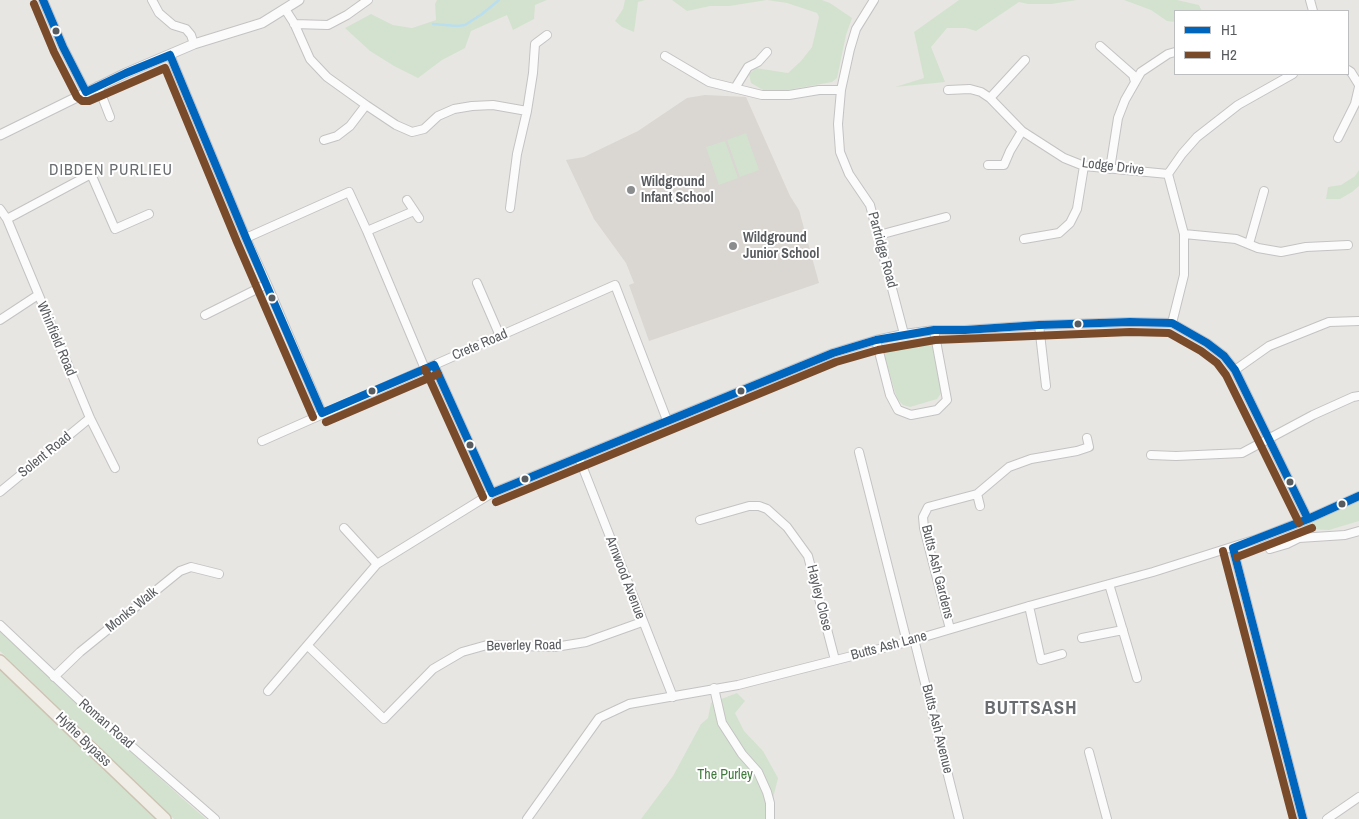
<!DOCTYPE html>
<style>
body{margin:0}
#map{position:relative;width:1359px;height:819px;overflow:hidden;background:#e8e6e2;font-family:"Archivo Narrow",sans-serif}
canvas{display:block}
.legend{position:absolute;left:1174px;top:10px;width:175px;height:65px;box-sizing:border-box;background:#fff;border:1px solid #bdbebf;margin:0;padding:6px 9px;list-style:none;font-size:15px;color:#595c5f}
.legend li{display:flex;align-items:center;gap:10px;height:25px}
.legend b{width:25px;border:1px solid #bdbebf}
</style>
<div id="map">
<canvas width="1359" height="819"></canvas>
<ul class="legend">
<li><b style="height:6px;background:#0065bd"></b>H1</li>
<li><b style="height:6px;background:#7a4b2a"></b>H2</li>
</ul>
</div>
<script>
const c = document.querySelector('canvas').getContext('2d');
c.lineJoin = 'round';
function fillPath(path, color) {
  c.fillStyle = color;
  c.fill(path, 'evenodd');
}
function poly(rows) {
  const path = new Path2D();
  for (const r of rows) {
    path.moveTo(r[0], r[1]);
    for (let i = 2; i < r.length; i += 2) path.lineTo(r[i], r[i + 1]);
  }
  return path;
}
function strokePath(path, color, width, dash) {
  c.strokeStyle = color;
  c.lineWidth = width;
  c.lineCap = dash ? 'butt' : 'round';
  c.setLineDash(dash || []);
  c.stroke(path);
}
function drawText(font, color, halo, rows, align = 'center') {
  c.font = font + ' "Archivo Narrow",sans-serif';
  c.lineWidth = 4;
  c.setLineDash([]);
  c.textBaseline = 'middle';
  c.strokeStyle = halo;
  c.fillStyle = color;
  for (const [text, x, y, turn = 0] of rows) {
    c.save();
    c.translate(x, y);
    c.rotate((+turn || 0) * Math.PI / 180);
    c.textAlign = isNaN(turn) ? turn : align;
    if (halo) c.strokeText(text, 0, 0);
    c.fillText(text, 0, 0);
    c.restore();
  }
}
fillPath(poly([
 [705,95,746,97,790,196,799,210,819,283,649,341,629,285,634,283,626,263,594,219,566,160,584,157,638,131,687,98]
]), '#dad6d2');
fillPath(poly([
 [437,0,547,0,535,5,534,19,513,30,507,15,471,31,465,48,442,60,418,78,394,66,370,51,345,28,371,14,393,25,412,28,436,20,435,4],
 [625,0,645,0,638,2,634,32,622,27,615,21,623,9],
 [672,0,822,0,830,3,852,18,846,35,837,78,832,82,776,92,763,90,751,83,749,74,756,68,788,73,801,61,812,47,819,17,817,13,787,3,767,0,729,6,710,6,687,11],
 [959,0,1077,0,1051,4,1028,4,1019,2,976,31,966,28,947,28,931,47,945,82,895,87,924,78,914,32],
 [1124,0,1177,0,1199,5,1202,11,1175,11,1175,22,1167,21,1151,10],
 [746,133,759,170,740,177,727,140],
 [725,141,738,178,719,185,706,147],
 [1359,170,1359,186,1352,192,1340,199,1326,199,1328,187,1341,185,1355,176],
 [928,338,933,345,942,383,942,392,937,399,910,407,903,405,897,399,884,354,885,349,887,345],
 [1359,501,1359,521,1329,530,1305,529,1303,525,1310,521],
 [0,632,183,799,206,819,174,819,0,651],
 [0,665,161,819,0,819],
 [737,693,745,701,735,713,744,731,763,751,778,778,768,819,641,819,673,776,701,724,708,718,711,703]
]), '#d3e2cf');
strokePath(poly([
 [433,24,457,26,465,25,482,14,499,0]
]), '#badeee', 2.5);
const minor = poly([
 [43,0,63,47,86,92],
 [152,0,159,13,173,25,186,29,191,35,194,44],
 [874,0,856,29,850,49,841,90,838,124,840,152,849,174,870,205,904,334],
 [1310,0,1313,11],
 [285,9,294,23,310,59,327,77,366,105,396,125,412,132,424,129,438,116,454,109,472,106,493,105,527,111],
 [294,24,328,25,347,15,368,0],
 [1100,46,1133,75,1135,82],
 [170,55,246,238,267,284,322,413],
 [665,56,709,82,762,95,789,95,819,90,841,90],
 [1348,70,1351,72,1359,85],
 [98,86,110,117],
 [735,88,748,67,758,62,767,52],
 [948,90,970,89,981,92,990,98,1022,131,1064,158,1084,166,1168,174],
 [990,98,1025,60],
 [1338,138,1355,104,1359,87],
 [324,140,337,136,350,126,366,105],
 [988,165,1004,165,1010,151,1022,131],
 [1110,169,1118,118,1125,100,1141,72,1168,54,1175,52],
 [407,200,419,218],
 [510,208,517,154,527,111,533,73,535,44,547,35],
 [0,209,7,219,90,418,115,468],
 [7,219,91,174,115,229,149,214],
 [367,231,414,211],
 [1184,234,1236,239,1258,248,1281,252,1306,247,1348,245],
 [879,235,946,217],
 [246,238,349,192,367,231,425,369],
 [1024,239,1059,233,1070,223,1077,209,1084,166],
 [1249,244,1264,191],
 [477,283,500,336],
 [205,315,267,284],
 [0,320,38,295],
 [1172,323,1184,275,1184,234,1168,174,1182,154,1197,137,1238,105,1293,74],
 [1039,325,1046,386],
 [876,340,890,395,898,410,911,415,937,410,947,400,934,330],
 [434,365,492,493],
 [1235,370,1269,346,1329,322,1359,321],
 [262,441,615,285,667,420],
 [859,452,907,642],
 [1151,455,1176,456,1242,453,1313,415,1353,397,1359,396],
 [579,458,673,697],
 [0,492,90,418],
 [977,494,980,506],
 [700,520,749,506,759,506,767,509,787,527,808,556,835,660],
 [344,528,377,564],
 [1233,548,1303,819],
 [1270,549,1287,544,1299,538,1345,535,1359,531],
 [1109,584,1137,678],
 [1029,606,1041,660,1062,654],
 [0,625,90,710,215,819],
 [950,629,924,528,923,517,928,507,977,494,1009,467,1031,459,1077,451,1089,447,1087,438],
 [1082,638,1123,630],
 [914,639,959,819],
 [308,646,384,719,433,669,462,652,487,645,555,647,586,642,642,622],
 [54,677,80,652,180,571,191,567,219,574],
 [714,688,722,723,742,754,758,772,767,792,770,803,770,819],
 [268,691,377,564,492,493,833,353,876,340,904,334,934,330,965,330,1039,325,1130,322,1172,323,1207,343,1224,356,1235,370,1308,519],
 [1089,752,1107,819],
 [527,819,599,718,629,704,738,685,907,642,1029,606,1153,572,1257,539,1308,519,1359,496],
 [1327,819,1359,797]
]);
const tertiary = poly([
 [0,135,126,73,194,44,262,23,299,0]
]);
const primary = poly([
 [0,661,165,819]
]);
strokePath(minor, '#c4c3c3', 10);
strokePath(tertiary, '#c4c3c3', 11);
strokePath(primary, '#cdc3b3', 14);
strokePath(minor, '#fcfbfb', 8);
strokePath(tertiary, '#fcfbfb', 9);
strokePath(primary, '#f0ede6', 11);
strokePath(poly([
 [43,0,63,47,86,92],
 [170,55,246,238,322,413],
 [86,92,126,73,170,55],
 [434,365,492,493],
 [322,413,434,365],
 [492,493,833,353,876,340,934,330,965,330,1039,325,1130,322,1172,323,1207,343,1224,356,1235,370,1308,519],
 [1233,548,1303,819],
 [1233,548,1308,519,1359,496]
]), '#0065bd', 8);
strokePath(poly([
 [34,4,54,52,77,97,82,101,89,101,165,68,237,242,313,417],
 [425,369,483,497],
 [326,422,438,374],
 [496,502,836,362,878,350,935,340,1130,332,1169,333,1201,351,1217,363,1226,375,1299,523],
 [1223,551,1293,819],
 [1237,557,1312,528]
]), '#7a4b2a', 8);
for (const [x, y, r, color] of [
 [56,31,4.5,"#595c5f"],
 [631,190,5,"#8b8c8d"],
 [733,246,5,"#8b8c8d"],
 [272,298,4.5,"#595c5f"],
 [1078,324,4.5,"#595c5f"],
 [372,391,4.5,"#595c5f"],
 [741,391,4.5,"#595c5f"],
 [470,445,4.5,"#595c5f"],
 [525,479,4.5,"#595c5f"],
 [1290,482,4.5,"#595c5f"],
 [1342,504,4.5,"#595c5f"]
]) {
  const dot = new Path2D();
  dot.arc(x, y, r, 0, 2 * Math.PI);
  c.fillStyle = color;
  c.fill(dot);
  strokePath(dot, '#fff', 2);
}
drawText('14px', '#595c5f', '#fff', [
 ["Lodge Drive",1113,167,7],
 ["Partridge Road",882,250,75],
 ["Whinfield Road",56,339,67],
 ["Crete Road",480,345,-23],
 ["Solent Road",45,455,-39],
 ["Butts Ash Gardens",937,572,76],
 ["Arnwood Avenue",625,578,69],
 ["Hayley Close",819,598,76],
 ["Monks Walk",132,610,-39],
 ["Beverley Road",524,646,-1],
 ["Butts Ash Lane",889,646,-15],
 ["Roman Road",106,724,41],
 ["Butts Ash Avenue",937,729,76],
 ["Hythe Bypass",83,740,44]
]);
drawText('bold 14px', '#595c5f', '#fff', [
 ["Wildground",641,182],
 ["Infant School",641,198],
 ["Wildground",743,238],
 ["Junior School",743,254]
], 'left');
drawText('14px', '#407a3d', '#fff', [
 ["The Purley",725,775]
]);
c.letterSpacing = '1px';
drawText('16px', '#6a6e71', '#fff', [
 ["DIBDEN PURLIEU",111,171]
]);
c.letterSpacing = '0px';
c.letterSpacing = '1px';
drawText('bold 19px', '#6a6e71', '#fff', [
 ["BUTTSASH",1031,709]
]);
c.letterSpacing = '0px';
</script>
